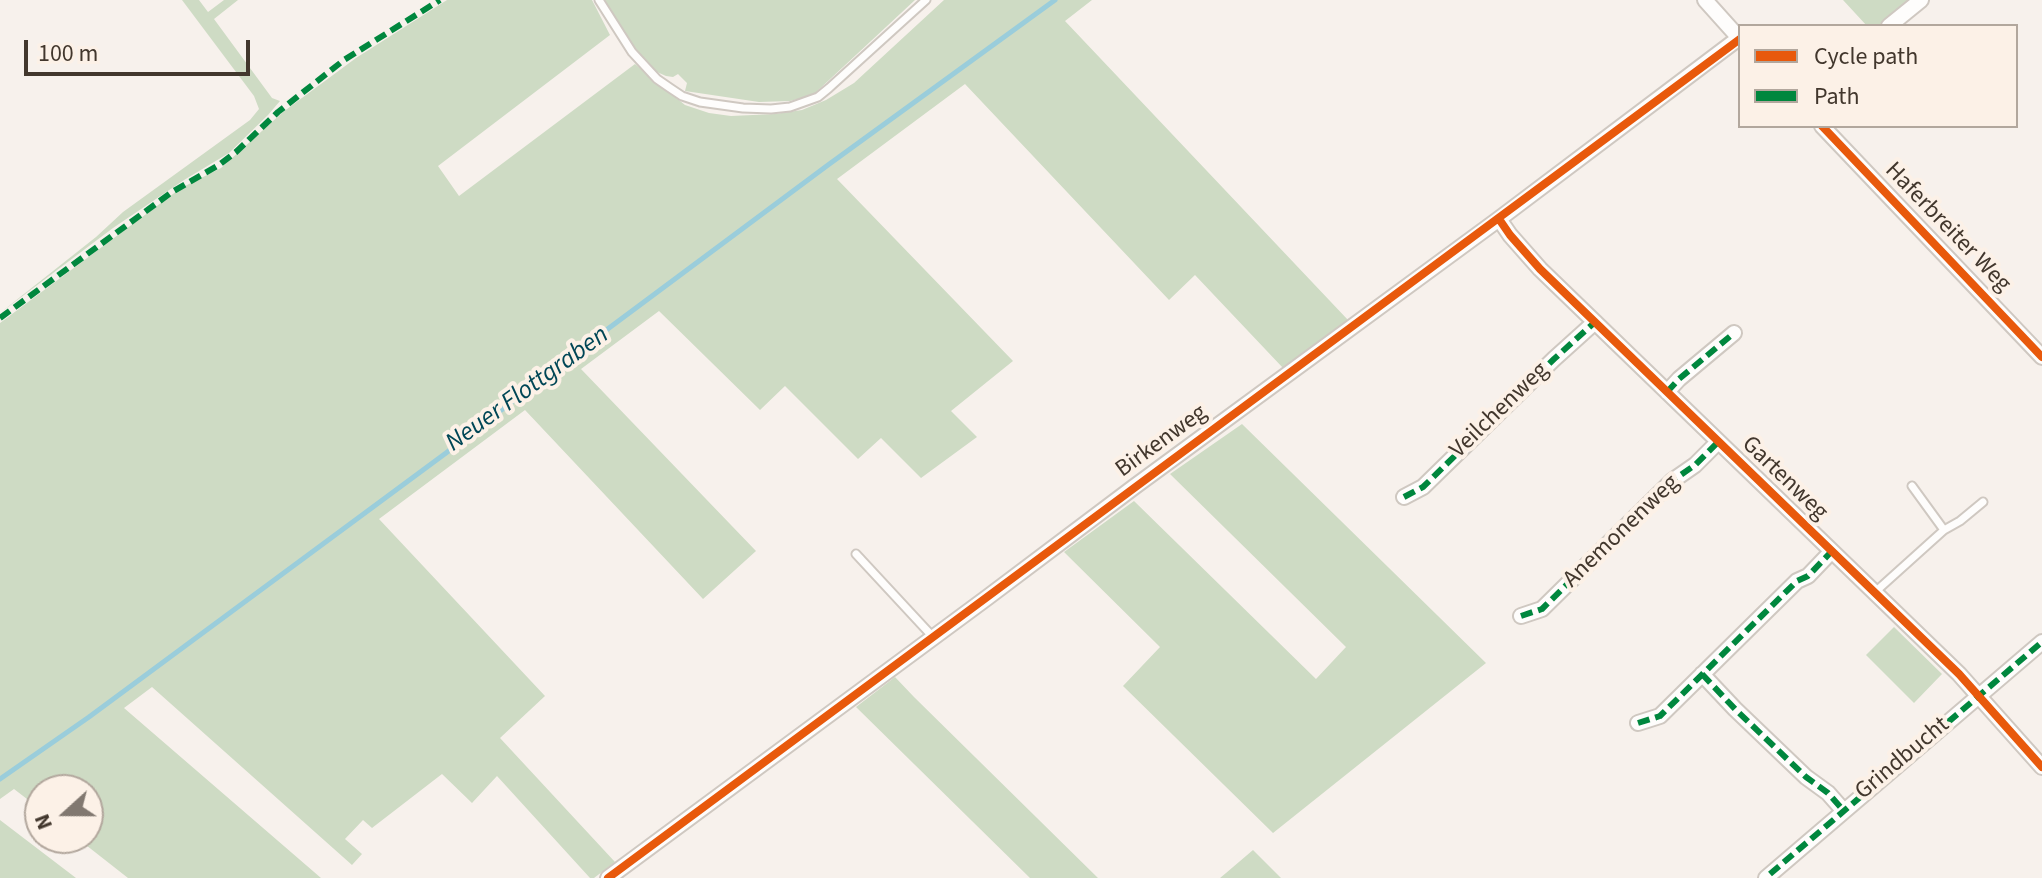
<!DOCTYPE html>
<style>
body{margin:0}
#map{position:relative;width:2042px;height:878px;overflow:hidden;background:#f7f1ec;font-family:"Source Sans 3",sans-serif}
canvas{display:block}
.legend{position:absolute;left:1738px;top:24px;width:280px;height:104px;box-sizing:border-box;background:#fcf1e7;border:2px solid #b2a79d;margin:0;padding:10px 14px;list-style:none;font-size:24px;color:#42372d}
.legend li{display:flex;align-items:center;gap:16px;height:40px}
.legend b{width:40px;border:2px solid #b2a79d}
.north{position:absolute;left:24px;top:774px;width:80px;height:80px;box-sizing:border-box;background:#fcf1e7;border:2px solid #b2a79d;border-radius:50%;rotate:249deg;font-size:22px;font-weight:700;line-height:32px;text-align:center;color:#42372d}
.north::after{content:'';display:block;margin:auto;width:28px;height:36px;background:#817870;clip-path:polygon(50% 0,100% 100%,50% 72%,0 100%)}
.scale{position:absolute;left:24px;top:40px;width:226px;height:36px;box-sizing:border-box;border:4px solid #42372d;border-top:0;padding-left:10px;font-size:24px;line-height:28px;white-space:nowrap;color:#42372d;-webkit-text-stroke:6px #fcf1e7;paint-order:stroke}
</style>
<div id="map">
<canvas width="2042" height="878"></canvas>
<ul class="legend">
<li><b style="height:10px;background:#e8590c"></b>Cycle path</li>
<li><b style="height:10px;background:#00873e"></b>Path</li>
</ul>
<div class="north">N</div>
<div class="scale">100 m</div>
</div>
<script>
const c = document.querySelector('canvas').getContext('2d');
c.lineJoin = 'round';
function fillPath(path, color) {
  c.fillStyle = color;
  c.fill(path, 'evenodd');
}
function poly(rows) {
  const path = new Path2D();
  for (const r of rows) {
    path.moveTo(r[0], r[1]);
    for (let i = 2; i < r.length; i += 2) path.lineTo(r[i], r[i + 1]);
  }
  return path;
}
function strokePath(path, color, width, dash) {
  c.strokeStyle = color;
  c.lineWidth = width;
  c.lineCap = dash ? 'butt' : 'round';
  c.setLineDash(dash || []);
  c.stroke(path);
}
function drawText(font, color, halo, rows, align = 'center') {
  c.font = font + ' "Source Sans 3",sans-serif';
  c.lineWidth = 8;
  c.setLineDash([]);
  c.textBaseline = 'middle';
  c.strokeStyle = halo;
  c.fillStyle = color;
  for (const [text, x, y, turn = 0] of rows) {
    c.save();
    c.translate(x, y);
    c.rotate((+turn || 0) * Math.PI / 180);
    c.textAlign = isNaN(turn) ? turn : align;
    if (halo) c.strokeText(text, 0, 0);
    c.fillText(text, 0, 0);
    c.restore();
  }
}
fillPath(poly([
 [182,0,199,0,208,12,224,0,238,0,214,19,272,98,280,101,268,115,229,153,184,180,113,228,0,313,96,237,123,212,250,120,259,109,254,96],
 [447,0,592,0,610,35,438,166,459,196,635,64,685,105,709,113,731,116,775,114,802,110,826,100,854,83,944,0,1092,0,1065,21,1348,320,1283,368,1195,275,1169,300,965,84,837,179,1013,361,951,411,977,437,921,478,881,438,858,459,785,386,760,410,659,311,581,369,756,551,703,599,525,410,379,519,545,696,500,738,615,862,594,878,590,878,497,776,472,803,442,774,372,828,363,820,345,839,362,854,352,865,152,687,124,708,321,878,128,878,77,838,88,838,88,790,40,790,40,809,14,789,0,799,0,323,181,188,221,168,283,112,356,58],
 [605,0,915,0,813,95,790,101,759,102,685,91,687,83,678,74,673,77,666,76,657,72,646,62,618,26],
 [1843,0,1909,0,1878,26,1867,26],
 [1242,424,1486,663,1273,833,1123,686,1160,647,1064,552,1134,501,1316,679,1346,647,1170,474],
 [1894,627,1942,674,1914,703,1866,655],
 [895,677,914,697,1098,878,1030,878,856,707],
 [0,820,76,878,0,878],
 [1253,850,1281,878,1220,878,1226,873]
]), '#cedbc4');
strokePath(poly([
 [0,779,89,717,446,453,558,366,828,165,1055,0]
]), '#9acddb', 5);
const lane = poly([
 [599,0,632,52,657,79,670,88,682,96,700,102,743,108,771,109,790,107,818,97,829,88,926,0],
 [1912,486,1944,530],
 [856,554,933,637],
 [1874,593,1944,530,1960,521,1983,502]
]);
const street = poly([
 [1705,0,1740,39],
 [1889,26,1921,0],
 [1822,126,2042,357],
 [1499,219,1510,235,1540,269,1959,674,2042,767],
 [1667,392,1679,379,1734,333],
 [1404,497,1423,487,1554,359,1595,322],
 [1521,616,1542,609,1672,481,1695,465,1718,442],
 [1702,674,1735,709,1806,777,1828,793,1843,810],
 [1638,723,1660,716,1797,581,1808,576,1831,552],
 [608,878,988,597,1134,487,1499,219,1739,38],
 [1766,878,2042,642]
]);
strokePath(lane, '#cfc8c1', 11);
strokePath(street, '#cfc8c1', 18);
strokePath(lane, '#fefdfc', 7);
strokePath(street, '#fefdfc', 14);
strokePath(poly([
 [0,318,172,192,219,165,236,152,278,112,344,60,440,0],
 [1667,392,1679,379,1734,333],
 [1404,497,1423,487,1554,359,1595,322],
 [1521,616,1542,609,1672,481,1695,465,1718,442],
 [1702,674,1735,709,1806,777,1828,793,1843,810],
 [1638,723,1660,716,1797,581,1808,576,1831,552],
 [1770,874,2042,642]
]), '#00873e', 6, [12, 6]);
strokePath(poly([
 [1822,126,2042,357],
 [1499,219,1510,235,1540,269,1959,674,2042,767],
 [608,878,1740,39]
]), '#e8590c', 8);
drawText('24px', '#42372d', '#fcf1e7', [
 ["Haferbreiter Weg",1947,228,46],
 ["Veilchenweg",1500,411,-44],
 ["Birkenweg",1162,442,-36],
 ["Gartenweg",1784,479,44],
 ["Anemonenweg",1622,532,-44],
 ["Grindbucht",1903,759,-40]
]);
drawText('italic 26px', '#004656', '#fcf1e7', [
 ["Neuer Flottgraben",528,390,-36]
]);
</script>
